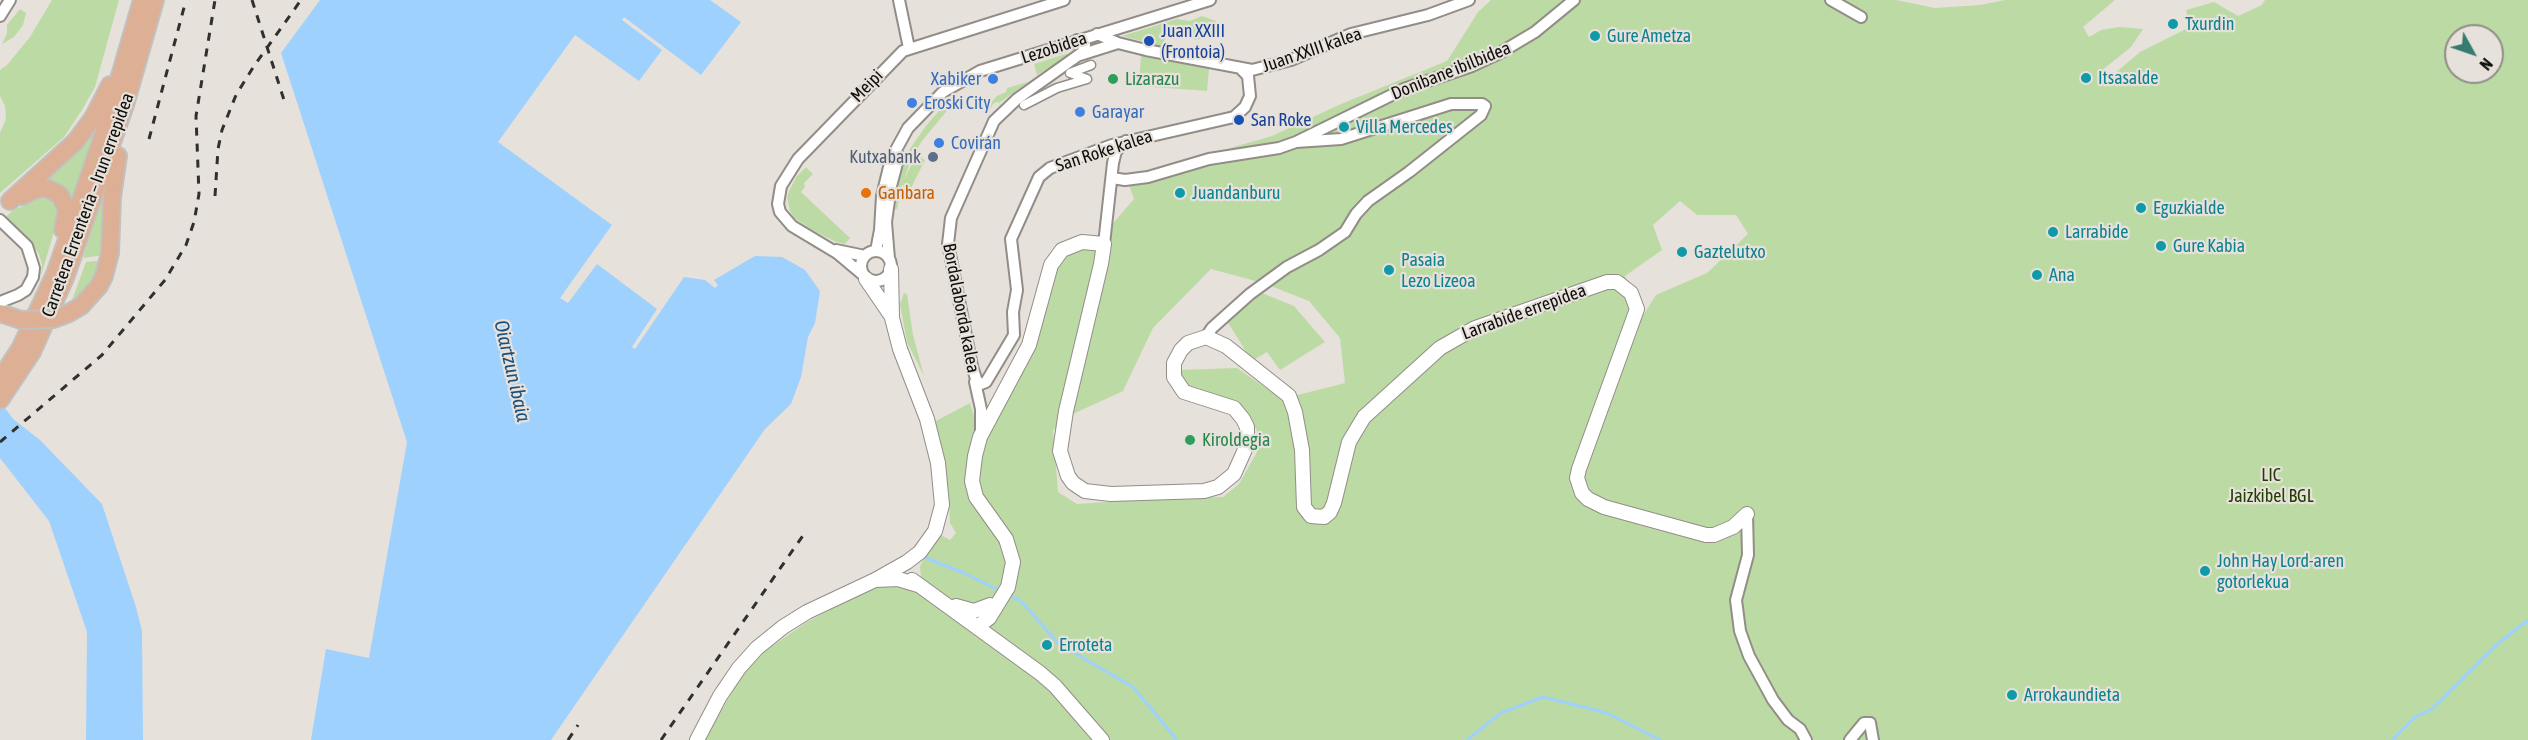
<!DOCTYPE html>
<meta charset="utf-8">
<style>
body{margin:0}
#map{position:relative;width:2528px;height:740px;overflow:hidden;background:#e7e1db;font-family:"Asap Condensed",sans-serif}
canvas{display:block}
.north{position:absolute;left:2444px;top:24px;width:60px;height:60px;box-sizing:border-box;background:#e7e1db;border:2px solid #918d88;border-radius:50%;rotate:130deg;font-size:16px;font-weight:700;line-height:24px;text-align:center;color:#100f0c}
.north::after{content:'';display:block;margin:auto;width:21px;height:27px;background:#357b70;clip-path:polygon(50% 0,100% 100%,50% 72%,0 100%)}
</style>
<div id="map">
<canvas width="2528" height="740"></canvas>
<div class="north">N</div>
</div>
<script>
const c = document.querySelector('canvas').getContext('2d');
c.lineJoin = 'round';
function fillPath(path, color) {
  c.fillStyle = color;
  c.fill(path, 'evenodd');
}
function poly(rows) {
  const path = new Path2D();
  for (const r of rows) {
    if (r.length === 3) {
      path.moveTo(r[0] + r[2], r[1]);
      path.arc(r[0], r[1], r[2], 0, 2 * Math.PI);
      continue;
    }
    path.moveTo(r[0], r[1]);
    for (let i = 2; i < r.length; i += 2) path.lineTo(r[i], r[i + 1]);
  }
  return path;
}
function strokePath(path, color, width, dash) {
  c.strokeStyle = color;
  c.lineWidth = width;
  c.lineCap = dash ? 'butt' : 'round';
  c.setLineDash(dash || []);
  c.stroke(path);
}
function drawText(font, color, halo, rows, align = 'center') {
  c.font = font + ' "Asap Condensed",sans-serif';
  c.lineWidth = 4.5;
  c.setLineDash([]);
  c.textBaseline = 'middle';
  c.strokeStyle = halo;
  c.fillStyle = color;
  for (const [text, x, y, turn = 0] of rows) {
    c.save();
    c.translate(x, y);
    c.rotate((+turn || 0) * Math.PI / 180);
    c.textAlign = isNaN(turn) ? turn : align;
    if (halo) c.strokeText(text, 0, 0);
    c.fillText(text, 0, 0);
    c.restore();
  }
}
fillPath(poly([
 [52,0,119,0,95,87,82,110,64,137,0,193,0,133,6,119,5,106,0,96,0,70,7,65,30,37],
 [1491,0,1896,0,1935,8,1980,5,2005,0,2115,0,2083,27,2089,37,2101,30,2119,27,2143,29,2131,47,2100,72,2108,79,2140,52,2190,27,2186,10,2214,2,2238,16,2262,5,2265,0,2528,0,2528,740,704,740,744,672,765,651,807,622,872,588,887,585,916,589,983,632,990,605,962,609,921,578,920,567,924,557,941,535,950,540,956,533,950,523,948,488,934,422,970,403,980,436,1026,351,1054,259,1096,243,1134,199,1126,176,1150,171,1272,136,1341,104,1447,61,1478,12],
 [2456,36,2492,36,2492,72,2456,72],
 [1680,201,1697,215,1736,215,1748,234,1707,273,1656,295,1644,314,1625,276,1662,250,1653,225],
 [1211,269,1263,283,1309,301,1340,338,1345,383,1282,399,1237,368,1179,370,1186,384,1195,390,1232,400,1249,414,1257,431,1257,452,1239,484,1223,497,1166,498,1077,504,1058,492,1053,430,1075,413,1123,391,1153,328],
 [20,9,26,13,23,25,14,37,2,44,7,33,7,25],
 [1202,16,1216,21,1213,37,1194,40,1191,33,1168,35,1161,46,1155,45,1155,41,1150,39,1143,39,1142,41,1122,36,1177,19,1190,21],
 [1069,53,1062,60,1037,75,1034,64],
 [1141,55,1209,69,1207,91,1139,86],
 [1028,82,999,103,996,102,993,104,988,113,983,111,997,96,1006,92,1007,88],
 [950,98,950,107,922,141,912,157,904,180,916,155,925,160,911,188,902,185,897,209,892,210,894,191,910,149,925,127],
 [104,109,72,206,42,184],
 [806,167,813,174,804,183,805,187,801,192,850,238,845,244,836,242,814,231,794,218,790,211,787,197,790,189,797,176],
 [109,182,104,255,83,258,99,208],
 [40,198,50,199,57,206,59,215,41,276,42,265,39,254,31,243,5,218,12,211],
 [103,260,95,283,69,308,86,262],
 [904,293,907,294,913,335,924,376,907,342,900,304],
 [1262,293,1294,306,1325,342,1280,370,1267,352,1252,361,1225,318]
]), '#bcdba4');
fillPath(poly([
 [320,0,710,0,741,22,701,75,624,17,622,20,662,50,639,81,575,35,498,142,612,225,560,298,568,303,597,264,657,309,632,347,635,349,684,277,705,280,715,288,718,285,714,280,755,256,782,257,805,270,820,291,815,323,808,337,801,377,791,404,765,429,551,740,311,740,326,649,369,658,407,442,281,53],
 [0,401,13,419,40,440,102,504,136,607,142,631,143,740,86,740,87,632,49,521,0,458]
]), '#9ed1fe');
strokePath(poly([
 [926,558,964,573,996,589],
 [1011,596,1022,602,1059,644,1133,687,1177,740],
 [1467,740,1501,713,1543,697,1607,713,1660,740],
 [2392,740,2415,717,2432,709,2496,645,2528,620]
]), '#9ed1fe', 3);
const pedestrian = poly([
 [1024,105,1057,88,1087,79,1070,73,1091,65]
]);
const minor = poly([
 [899,0,909,48],
 [1831,0,1861,17],
 [0,16,10,0],
 [1097,34,1118,43,1146,50,1252,70,1291,60,1351,34,1428,15,1469,0],
 [1077,40,1085,45,1083,52,1017,99,994,121,951,218,948,244,972,366,978,385,986,382,1014,335,1013,312,1017,290,1011,239,1039,177,1050,168,1112,145,1234,117,1245,107,1250,96,1248,76,1242,70],
 [1080,55,1118,43],
 [1112,178,1125,180,1148,177,1209,159,1279,148,1296,142,1404,89,1472,66,1498,54,1535,32,1574,0],
 [0,220,27,246,34,268,33,277,26,290,18,295,0,302],
 [1104,244,1113,163,1116,151,1126,141],
 [836,250,865,256],
 [876,266,15],
 [876,251,880,230,882,196,891,159,908,128,943,92,980,71,1210,0],
 [889,259,886,222,891,186,899,156],
 [862,274,837,253,792,226,780,212,778,204,781,186,798,159,903,51,1064,0],
 [1206,337,1212,328,1250,294,1287,267,1319,250,1345,232,1356,214,1368,201,1409,172,1481,115,1485,106,1482,104,1451,104,1341,139,1296,142],
 [975,382,981,409,981,432],
 [1747,514,1748,555,1736,600,1740,631,1749,656,1773,700,1788,720,1800,729,1806,740],
 [1850,740,1864,723,1870,723,1873,740]
]);
const tertiary = poly([
 [866,279,890,314],
 [875,580,907,562,920,552,935,531,942,505,938,463,927,419,900,349,892,318,891,269],
 [912,580,1040,673,1055,686,1102,740],
 [956,606,974,611,990,605],
 [981,624,989,618,1008,587,1013,562,1006,539,976,497,972,481,975,456,980,437,1029,345,1051,265,1062,250,1082,242,1104,244,1101,264,1066,411,1060,451,1068,476,1073,483,1085,491,1111,494,1204,491,1218,487,1234,474,1247,445,1247,427,1243,419,1234,408,1184,392,1174,377,1174,363,1181,350,1188,343,1206,337,1226,346,1289,396,1295,412,1302,450,1304,507,1311,516,1324,517,1330,512,1334,503,1349,442,1364,417,1440,348,1475,328,1607,282,1617,282,1631,293,1637,309,1579,469,1577,478,1582,493,1588,499,1604,507,1706,535,1714,535,1733,527,1747,514],
 [697,740,720,696,739,668,757,648,783,627,807,612,875,580,898,579,918,585]
]);
const primary = poly([
 [22,196,36,189,47,188,60,195,67,210,63,230],
 [112,197,118,156],
 [10,201,75,142,93,118,110,85],
 [0,313,21,320],
 [0,380,21,347,55,274,100,145,142,0],
 [0,400,32,352,65,278,125,105,155,0]
]);
strokePath(pedestrian, '#938d87', 11);
strokePath(minor, '#938d87', 14);
strokePath(tertiary, '#938d87', 16);
strokePath(primary, '#c1c1c0', 20);
strokePath(pedestrian, '#fff', 8);
strokePath(minor, '#fff', 10);
strokePath(tertiary, '#fff', 14);
strokePath(primary, '#ddaf94', 16);
strokePath(poly([
 [252,0,284,100],
 [149,139,186,0],
 [215,196,218,149,222,130,236,95,254,66,301,0],
 [0,442,102,355,165,280,186,245,194,222,199,194,196,116,215,0],
 [568,740,578,725],
 [661,740,804,534]
]), '#31302c', 3, [8, 8]);
const primaryBridge = poly([
 [21,320,53,319,67,314,81,306,99,286,104,276,110,253,112,197]
]);
strokePath(primaryBridge, '#c1c1c0', 20, []);
strokePath(primaryBridge, '#ddaf94', 16);
for (const [x, y, r, color] of [
 [2173,24,6,"#0f9aa8"],
 [1595,36,6,"#0f9aa8"],
 [1149,41,6,"#1a4fb4"],
 [2086,78,6,"#0f9aa8"],
 [993,79,6,"#3f7fe0"],
 [1113,79,6,"#2e9e5b"],
 [912,103,6,"#3f7fe0"],
 [1080,112,6,"#3f7fe0"],
 [1239,120,6,"#1a4fb4"],
 [1344,127,6,"#0f9aa8"],
 [939,143,6,"#3f7fe0"],
 [933,157,6,"#5c6f8a"],
 [866,193,6,"#e8710a"],
 [1180,193,6,"#0f9aa8"],
 [2141,208,6,"#0f9aa8"],
 [2053,232,6,"#0f9aa8"],
 [2161,246,6,"#0f9aa8"],
 [1682,252,6,"#0f9aa8"],
 [1389,270,6,"#0f9aa8"],
 [2037,275,6,"#0f9aa8"],
 [1190,440,6,"#2e9e5b"],
 [2205,571,6,"#0f9aa8"],
 [1047,645,6,"#0f9aa8"],
 [2012,695,6,"#0f9aa8"]
]) {
  const dot = new Path2D();
  dot.arc(x, y, r, 0, 2 * Math.PI);
  c.fillStyle = color;
  c.fill(dot);
  strokePath(dot, '#e7e1db', 2);
}
drawText('18px', '#0d838f', '#e7e1db', [
 ["Txurdin",2185,24],
 ["Gure Ametza",1607,36],
 ["Itsasalde",2098,78],
 ["Villa Mercedes",1356,127],
 ["Juandanburu",1192,193],
 ["Eguzkialde",2153,208],
 ["Larrabide",2065,232],
 ["Gure Kabia",2173,246],
 ["Gaztelutxo",1694,252],
 ["Pasaia",1401,260],
 ["Lezo Lizeoa",1401,281],
 ["Ana",2049,275],
 ["John Hay Lord-aren",2217,561],
 ["gotorlekua",2217,582],
 ["Erroteta",1059,645],
 ["Arrokaundieta",2024,695]
], 'left');
drawText('18px', '#164399', '#e7e1db', [
 ["Juan XXIII",1161,31],
 ["(Frontoia)",1161,52],
 ["San Roke",1251,120]
], 'left');
drawText('18px', '#100f0c', '#e7e1db', [
 ["Lezobidea",1054,48,-18],
 ["Juan XXIII kalea",1312,50,-19],
 ["Donibane ibilbidea",1451,71,-22],
 ["Meipi",867,86,-46],
 ["San Roke kalea",1104,151,-18],
 ["Carretera Errenteria – Irun errepidea",88,205,-70],
 ["Bordalaborda kalea",961,308,79],
 ["Larrabide errepidea",1524,312,-20]
]);
drawText('18px', '#366cbe', '#e7e1db', [
 ["Xabiker",981,79,"right"],
 ["Eroski City",924,103],
 ["Garayar",1092,112],
 ["Covirán",951,143]
], 'left');
drawText('18px', '#27864d', '#e7e1db', [
 ["Lizarazu",1125,79],
 ["Kiroldegia",1202,440]
], 'left');
drawText('18px', '#4e5e75', '#e7e1db', [
 ["Kutxabank",921,157]
], 'right');
drawText('18px', '#c56008', '#e7e1db', [
 ["Ganbara",878,193]
], 'left');
drawText('18px', '#233e01', '#e7e1db', [
 ["LIC",2271,475],
 ["Jaizkibel BGL",2271,496]
]);
drawText('italic 20px', '#1a517b', '#e7e1db', [
 ["Oiartzun ibaia",512,371,77]
]);
</script>
